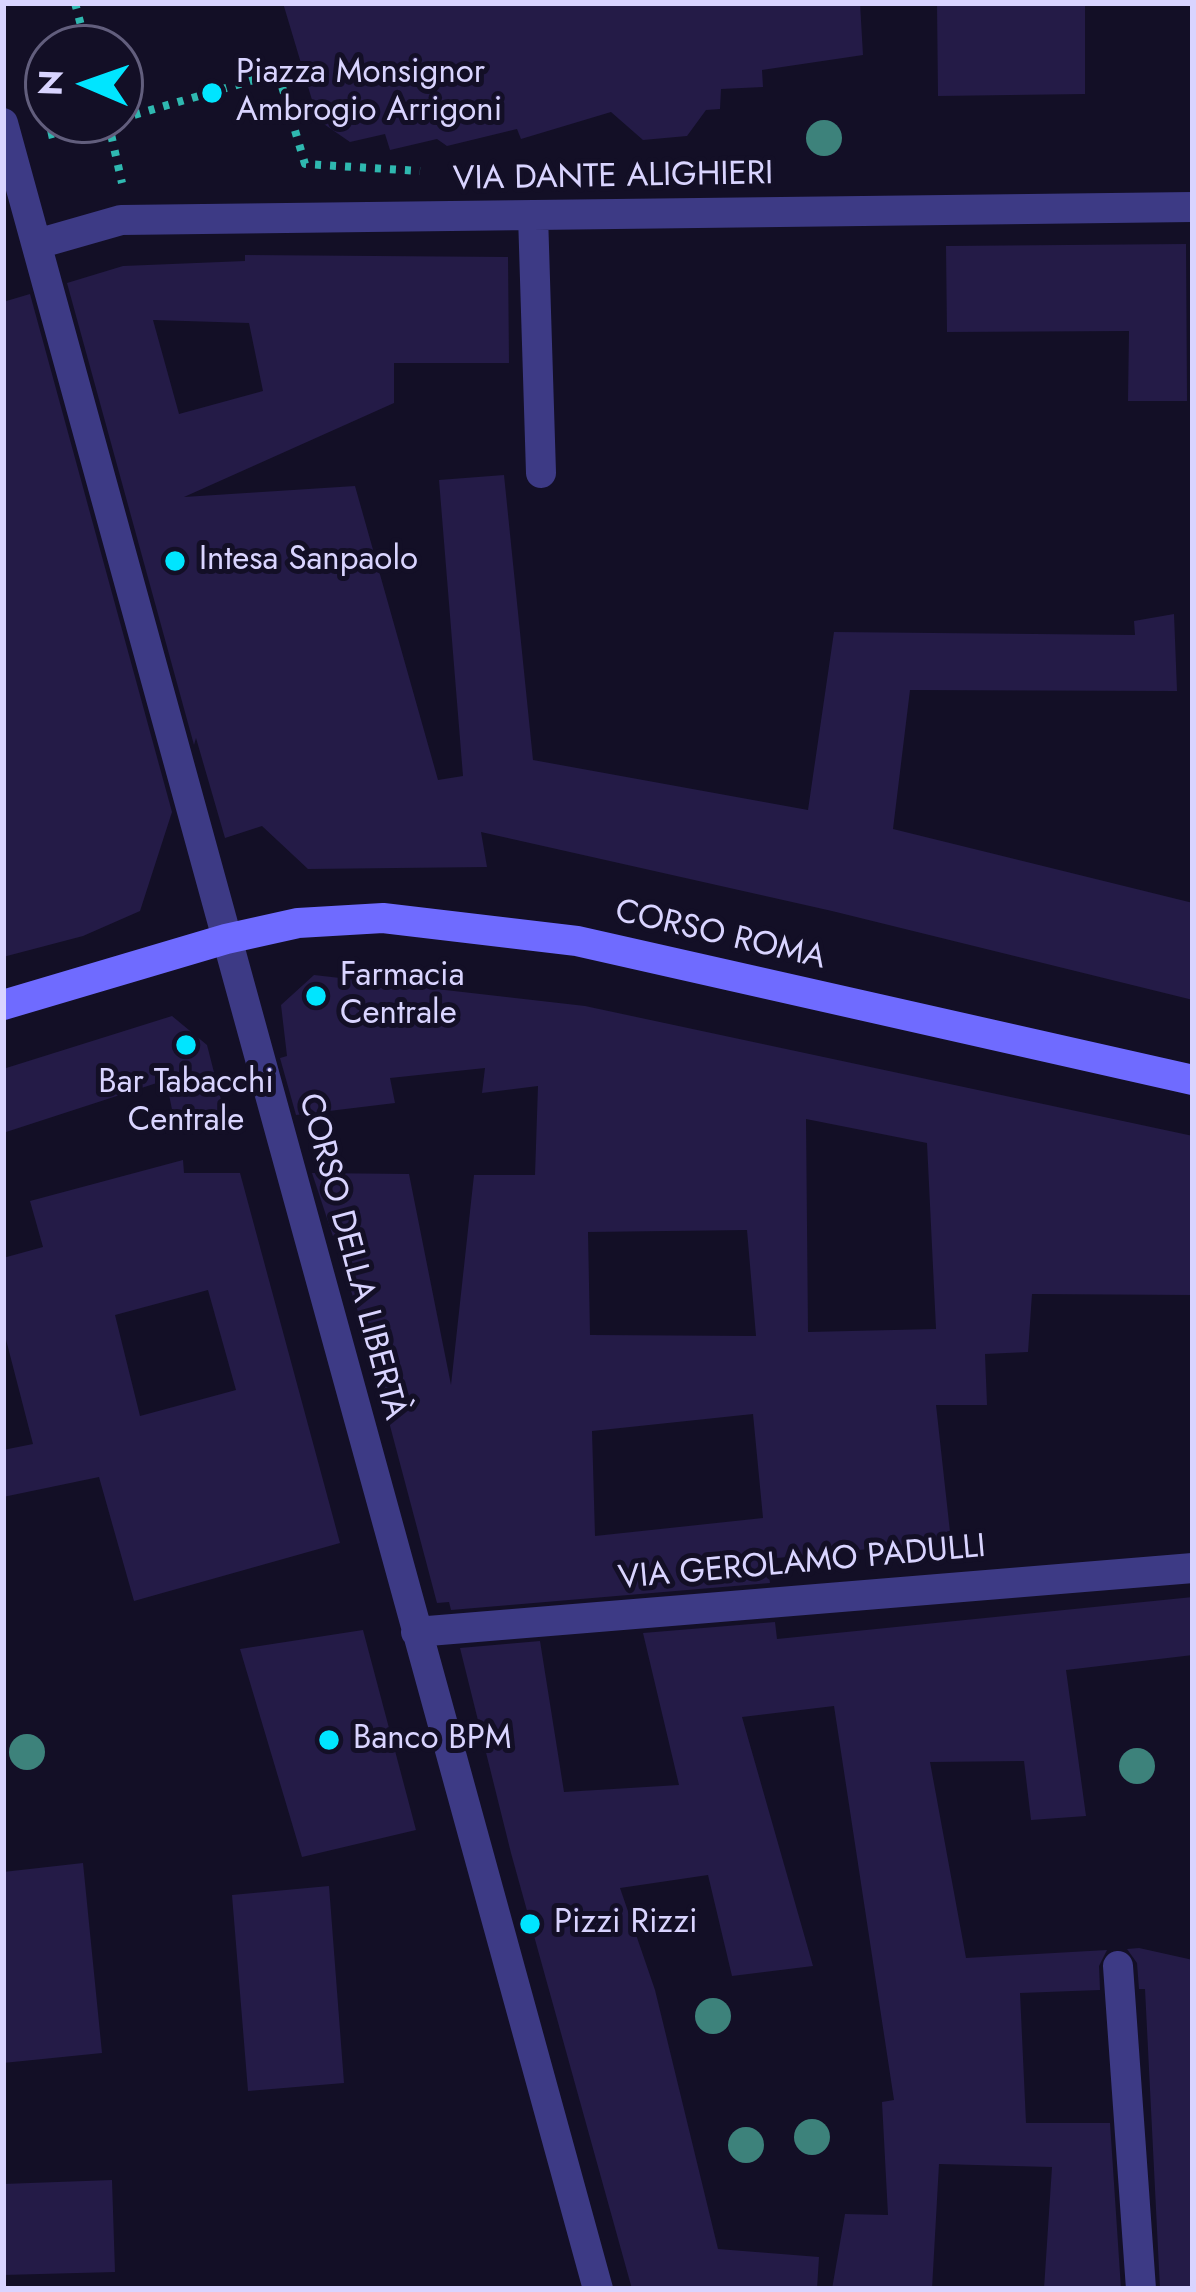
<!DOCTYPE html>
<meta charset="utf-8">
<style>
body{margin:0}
#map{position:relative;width:1196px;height:2292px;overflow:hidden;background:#130f26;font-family:Jost,sans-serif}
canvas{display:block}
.frame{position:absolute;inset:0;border:6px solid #d9d4ff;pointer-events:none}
.north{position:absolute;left:24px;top:24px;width:120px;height:120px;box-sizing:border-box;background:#130f26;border:3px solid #625e7d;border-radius:50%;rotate:272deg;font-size:33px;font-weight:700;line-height:48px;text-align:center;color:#d9d4ff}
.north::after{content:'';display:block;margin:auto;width:42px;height:54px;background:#00e5ff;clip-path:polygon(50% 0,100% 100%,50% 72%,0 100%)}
</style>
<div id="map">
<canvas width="1196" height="2292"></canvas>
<div class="frame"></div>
<div class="north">N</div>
</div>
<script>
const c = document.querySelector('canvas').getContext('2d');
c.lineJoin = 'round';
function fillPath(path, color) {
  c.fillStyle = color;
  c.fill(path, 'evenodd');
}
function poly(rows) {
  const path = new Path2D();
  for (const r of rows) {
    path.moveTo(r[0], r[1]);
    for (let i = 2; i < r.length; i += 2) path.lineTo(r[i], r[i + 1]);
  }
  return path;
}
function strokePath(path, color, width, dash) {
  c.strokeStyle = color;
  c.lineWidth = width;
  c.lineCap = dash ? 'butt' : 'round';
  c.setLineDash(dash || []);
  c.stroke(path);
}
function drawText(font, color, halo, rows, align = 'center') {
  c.font = font + ' Jost,sans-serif';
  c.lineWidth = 10;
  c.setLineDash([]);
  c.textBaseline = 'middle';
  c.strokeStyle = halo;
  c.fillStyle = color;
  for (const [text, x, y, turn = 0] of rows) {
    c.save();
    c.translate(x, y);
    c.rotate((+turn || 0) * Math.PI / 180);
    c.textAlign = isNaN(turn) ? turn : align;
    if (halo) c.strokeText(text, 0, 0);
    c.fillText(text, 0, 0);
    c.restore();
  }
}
fillPath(poly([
 [283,3,860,3,863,55,762,70,763,87,721,89,720,109,706,110,687,136,643,140,611,112,521,139,517,129,447,146,437,139,390,150,385,134,350,142,318,120],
 [937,3,1085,3,1085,94,938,96],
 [1186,244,1187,401,1128,401,1129,331,947,332,946,246],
 [245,255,508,257,509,363,394,363,394,403,184,497,355,486,438,780,463,776,439,480,504,475,533,760,808,810,834,632,1135,635,1134,621,1174,614,1177,691,910,690,893,829,1193,903,1193,1000,832,911,481,832,487,867,308,869,262,826,225,838,196,738,194,745,67,283,123,266,245,261],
 [153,320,249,323,263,391,179,414],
 [30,294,172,812,140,911,83,936,3,957,3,302],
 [314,975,585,1006,1193,1136,1193,1295,1032,1294,1028,1352,985,1354,987,1405,936,1405,951,1541,767,1559,770,1583,451,1610,449,1602,437,1603,367,1339,312,1173,409,1174,451,1385,474,1175,535,1175,538,1086,482,1093,485,1068,390,1078,395,1103,296,1115,280,1058,287,1056,281,1005],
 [806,1119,927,1143,936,1329,808,1332],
 [747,1230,756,1336,590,1335,588,1232],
 [753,1414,763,1518,595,1536,592,1431],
 [172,1016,207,1045,227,1123,176,1129,166,1080,3,1133,3,1069],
 [183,1160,184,1173,240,1173,340,1543,134,1601,99,1477,3,1497,3,1450,33,1444,3,1328,3,1258,43,1247,30,1201],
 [208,1290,236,1390,140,1416,115,1315],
 [1193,1597,1193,1655,1066,1670,1086,1816,1031,1820,1024,1761,930,1762,966,1958,1107,1950,1099,1966,1100,1990,1020,1993,1026,2123,1110,2123,1121,2289,1044,2289,1052,2167,939,2164,932,2289,832,2289,845,2214,888,2215,882,2102,894,2100,834,1706,742,1717,813,1966,732,1976,708,1875,620,1888,655,1990,718,2249,819,2257,817,2289,632,2289,511,1853,460,1648,540,1641,564,1792,679,1785,643,1633,775,1622,777,1639],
 [363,1630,416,1830,302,1857,240,1649],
 [83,1863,102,2053,3,2063,3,1872],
 [329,1886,344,2083,248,2091,232,1895],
 [1139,1948,1193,1960,1193,2289,1160,2289,1145,1989,1139,1989,1137,1963,1127,1949],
 [112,2180,115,2272,3,2275,3,2184]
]), '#241b47');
strokePath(poly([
 [75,3,87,48],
 [278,73,305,164,420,171],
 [120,119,298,67],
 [108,121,122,183],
 [48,135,116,120]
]), '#2fb8b0', 8, [6, 9]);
strokePath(poly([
 [3,123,598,2289],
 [533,215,541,473],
 [37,244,121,220,1193,207],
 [416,1632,1193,1568],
 [1118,1966,1141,2289]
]), '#3d3a85', 30);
strokePath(poly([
 [3,1005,226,939,298,923,383,918,577,941,1193,1080]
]), '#6f6bff', 30);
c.fillStyle = '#3d827b';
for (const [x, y] of [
 [824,138],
 [27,1752],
 [1137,1766],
 [713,2016],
 [812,2137],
 [746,2145]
]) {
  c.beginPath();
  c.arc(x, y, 18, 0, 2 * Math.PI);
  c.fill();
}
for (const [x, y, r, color] of [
 [212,93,12,"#00e5ff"],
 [175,561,12,"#00e5ff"],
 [316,996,12,"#00e5ff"],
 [186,1045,12,"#00e5ff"],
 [329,1740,12,"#00e5ff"],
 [530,1924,12,"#00e5ff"]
]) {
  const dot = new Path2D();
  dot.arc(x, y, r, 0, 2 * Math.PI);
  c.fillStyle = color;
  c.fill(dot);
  strokePath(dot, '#130f26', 4.5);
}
drawText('33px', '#d9d4ff', '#130f26', [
 ["Piazza Monsignor",236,74],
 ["Ambrogio Arrigoni",236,112],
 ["Intesa Sanpaolo",199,561],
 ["Farmacia",340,977],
 ["Centrale",340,1015],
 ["Bar Tabacchi",186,1084,"center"],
 ["Centrale",186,1122,"center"],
 ["Banco BPM",353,1740],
 ["Pizzi Rizzi",554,1924]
], 'left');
drawText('33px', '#d9d4ff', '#130f26', [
 ["VIA DANTE ALIGHIERI",613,178,-1],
 ["CORSO ROMA",720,936,13],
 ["CORSO DELLA LIBERTÀ",351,1257,75],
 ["VIA GEROLAMO PADULLI",802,1564,-5]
]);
</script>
